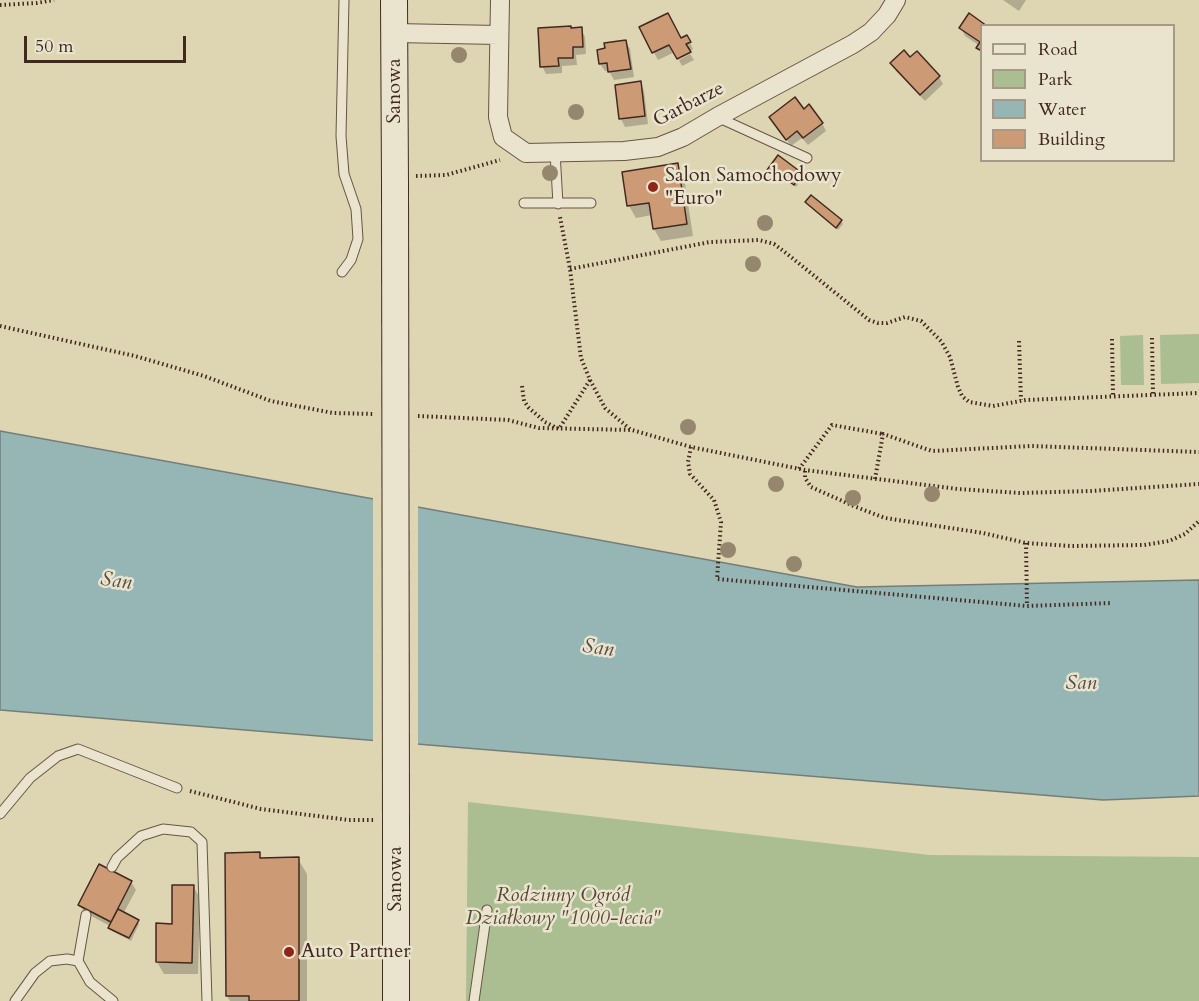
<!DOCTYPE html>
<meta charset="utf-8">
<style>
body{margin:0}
#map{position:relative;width:1199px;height:1001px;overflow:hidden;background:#ded5b3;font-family:Cardo,serif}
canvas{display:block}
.legend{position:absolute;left:980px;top:24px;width:195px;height:138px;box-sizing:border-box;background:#eae4ce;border:2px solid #a79988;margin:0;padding:8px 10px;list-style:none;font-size:18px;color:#42291f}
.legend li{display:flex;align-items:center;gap:12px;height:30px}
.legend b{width:30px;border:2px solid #a79988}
.scale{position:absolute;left:24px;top:36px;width:162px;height:27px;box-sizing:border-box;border:3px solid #42291f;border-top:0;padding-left:8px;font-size:18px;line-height:21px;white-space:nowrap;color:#42291f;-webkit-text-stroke:4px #eae4ce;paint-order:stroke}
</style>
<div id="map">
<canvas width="1199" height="1001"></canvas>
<ul class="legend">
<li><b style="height:8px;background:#eae4ce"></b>Road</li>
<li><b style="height:16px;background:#abbe91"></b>Park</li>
<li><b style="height:16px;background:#96b6b5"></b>Water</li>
<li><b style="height:16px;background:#cc9a75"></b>Building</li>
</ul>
<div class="scale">50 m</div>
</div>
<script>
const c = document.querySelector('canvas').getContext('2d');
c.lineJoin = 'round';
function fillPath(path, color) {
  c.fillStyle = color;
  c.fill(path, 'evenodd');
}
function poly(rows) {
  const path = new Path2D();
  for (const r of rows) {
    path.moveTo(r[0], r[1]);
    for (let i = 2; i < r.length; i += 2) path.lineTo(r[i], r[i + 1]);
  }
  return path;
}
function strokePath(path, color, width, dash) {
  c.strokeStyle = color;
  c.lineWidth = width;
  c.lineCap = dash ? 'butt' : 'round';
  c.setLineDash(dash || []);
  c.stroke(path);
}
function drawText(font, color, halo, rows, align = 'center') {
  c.font = font + ' Cardo,serif';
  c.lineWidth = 5;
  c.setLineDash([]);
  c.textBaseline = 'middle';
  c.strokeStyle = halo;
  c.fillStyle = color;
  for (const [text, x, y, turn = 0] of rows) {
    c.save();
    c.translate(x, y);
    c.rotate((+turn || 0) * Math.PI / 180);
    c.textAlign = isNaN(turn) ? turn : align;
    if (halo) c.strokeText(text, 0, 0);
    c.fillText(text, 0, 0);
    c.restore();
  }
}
fillPath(poly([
 [1199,334,1199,383,1161,384,1160,335],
 [1143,335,1144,385,1121,385,1120,336],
 [468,802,930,855,1199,857,1199,1001,466,1001]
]), '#abbe91');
const water = poly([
 [0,431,857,587,1199,580,1199,796,1103,800,0,710,0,431]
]);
fillPath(water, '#96b6b5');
strokePath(water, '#747e79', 1.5);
fillPath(poly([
 [373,496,418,504,418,747,373,743]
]), '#ded5b3');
fillPath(poly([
 [1003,0,1026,0,1019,11],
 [982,26,982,54,978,48,980,46,965,36,961,28],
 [641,28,681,40,687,37,693,49,677,57,675,52,658,60],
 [581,29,585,37,586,54,576,55,577,65,562,66,562,73,546,74,542,66],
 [626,42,630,49,634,77,614,80,609,71,605,71,600,64],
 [690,54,694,60,682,66,679,60],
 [910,59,939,77,943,84,925,101,896,71,892,63],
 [640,83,644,91,648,124,625,127,621,119,616,86],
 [803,111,822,123,826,131,808,145,802,138,791,146,771,118],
 [677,165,684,177,693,236,661,241,654,229,652,215,636,218,629,206,624,173],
 [769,170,801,174,803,177,796,187,780,175,777,178],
 [806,202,841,221,843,224,838,230],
 [259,854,262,859,298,859,307,874,307,1001,230,1001,227,996],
 [131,882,136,890,123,914,137,921,139,924,131,941,112,931,110,926,84,912,80,905],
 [193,886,200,898,198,974,164,974,157,962]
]), '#0003');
const building = poly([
 [668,13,681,38,687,35,691,42,686,44,691,52,677,59,669,45,652,53,639,27,668,13],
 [969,13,987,26,982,26,982,51,976,48,980,42,959,28,969,13],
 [571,26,571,28,582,27,583,47,573,47,573,58,558,58,559,66,540,67,538,28,571,26],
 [626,40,631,69,608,72,607,63,599,64,597,50,605,48,604,43,626,40],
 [904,50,910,57,917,51,940,76,920,95,890,63,904,50],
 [641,81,645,116,619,119,615,85,641,81],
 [795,97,804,109,809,104,823,123,803,138,797,131,786,140,769,117,795,97],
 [778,155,802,173,794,185,777,173,775,176,767,170,778,155],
 [678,163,687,224,653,229,649,203,627,206,622,172,678,163],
 [811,195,842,220,836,228,805,202,811,195],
 [260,852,260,858,299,857,299,1001,249,1001,249,996,226,996,225,853,260,852],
 [99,864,132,881,111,922,78,905,99,864],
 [172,885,194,885,192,963,156,962,156,923,172,924,172,885],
 [118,909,139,920,129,938,108,928,118,909]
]);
fillPath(building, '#cc9a75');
strokePath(building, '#42291f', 1.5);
const lane = poly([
 [717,117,807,158],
 [555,152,558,204],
 [524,203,591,203],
 [342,272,351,260,358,239,356,209,344,174,341,136,344,0],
 [0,814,30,778,58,756,78,749,177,788],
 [112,867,117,858,141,836,163,829,191,832,202,842,207,1001],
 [86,915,78,961,90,982,113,1001],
 [15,1001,35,973,50,961,67,959,78,961],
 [474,1001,487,910]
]);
const street = poly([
 [500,0,498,117,503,137,526,153,624,151,658,147,683,137,717,117,853,44,871,32,887,15,896,0],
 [394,33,499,35]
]);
const secondary = poly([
 [394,0,395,183],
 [396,828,396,1001]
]);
strokePath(lane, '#695444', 11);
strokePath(street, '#695444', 20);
strokePath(secondary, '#42291f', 28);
strokePath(poly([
 [0,5,37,3,54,0],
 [416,176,446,175,500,160],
 [570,269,710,242,759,240,774,244,786,253,869,320,878,323,887,323,905,317,921,321,941,341,950,357,958,387,962,396,969,402,993,406,1026,400,1199,393],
 [0,326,135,356,204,376,271,401,333,413,374,414],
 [1152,338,1153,395],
 [1112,339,1113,396],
 [1019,341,1021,400],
 [590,380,605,408,631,430],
 [522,386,524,401,529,408,545,422,559,429,590,380,581,358,570,269,560,217],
 [418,416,508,420,539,428,632,430,691,447,805,470,958,489,1020,493,1091,491,1199,484],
 [691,447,688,462,690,474,714,500,721,522,717,579,1027,606,1112,603],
 [799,469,832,425,883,434],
 [805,471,805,478,811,487,856,507,885,518,983,533,1026,543,1070,546,1144,545,1169,541,1185,534,1199,521],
 [875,479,883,434,932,451,1031,446,1199,452],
 [1026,543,1027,606],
 [190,791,261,809,349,820,374,820]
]), '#42291f', 4, [1.5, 3]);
strokePath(lane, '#eae4ce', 9);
strokePath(street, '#eae4ce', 18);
strokePath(secondary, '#eae4ce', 26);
const secondaryBridge = poly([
 [395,183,396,828]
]);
strokePath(secondaryBridge, '#42291f', 28, []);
strokePath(secondaryBridge, '#eae4ce', 26);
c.fillStyle = '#94876e';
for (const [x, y] of [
 [459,55],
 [576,112],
 [550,173],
 [765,223],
 [753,264],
 [688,427],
 [776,484],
 [932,494],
 [853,498],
 [728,550],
 [794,564]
]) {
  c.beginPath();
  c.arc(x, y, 8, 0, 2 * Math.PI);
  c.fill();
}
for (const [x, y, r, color] of [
 [653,187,6,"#8f2418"],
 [289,952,6,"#8f2418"]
]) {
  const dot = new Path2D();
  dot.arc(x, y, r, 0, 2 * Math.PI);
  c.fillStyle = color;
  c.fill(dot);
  strokePath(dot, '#eae4ce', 2);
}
drawText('20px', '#42291f', '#eae4ce', [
 ["Sanowa",395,91,-90],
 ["Garbarze",689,105,-27],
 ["Sanowa",396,879,-90]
]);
drawText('20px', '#42291f', '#eae4ce', [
 ["Salon Samochodowy",665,176],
 ["\"Euro\"",665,199],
 ["Auto Partner",301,952]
], 'left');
drawText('italic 20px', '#574736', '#eae4ce', [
 ["Rodzinny Ogród",563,896],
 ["Działkowy \"1000-lecia\"",563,919]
]);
drawText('italic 21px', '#574c44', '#eae4ce', [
 ["San",116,582,8],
 ["San",598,649,8],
 ["San",1081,684]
]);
</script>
